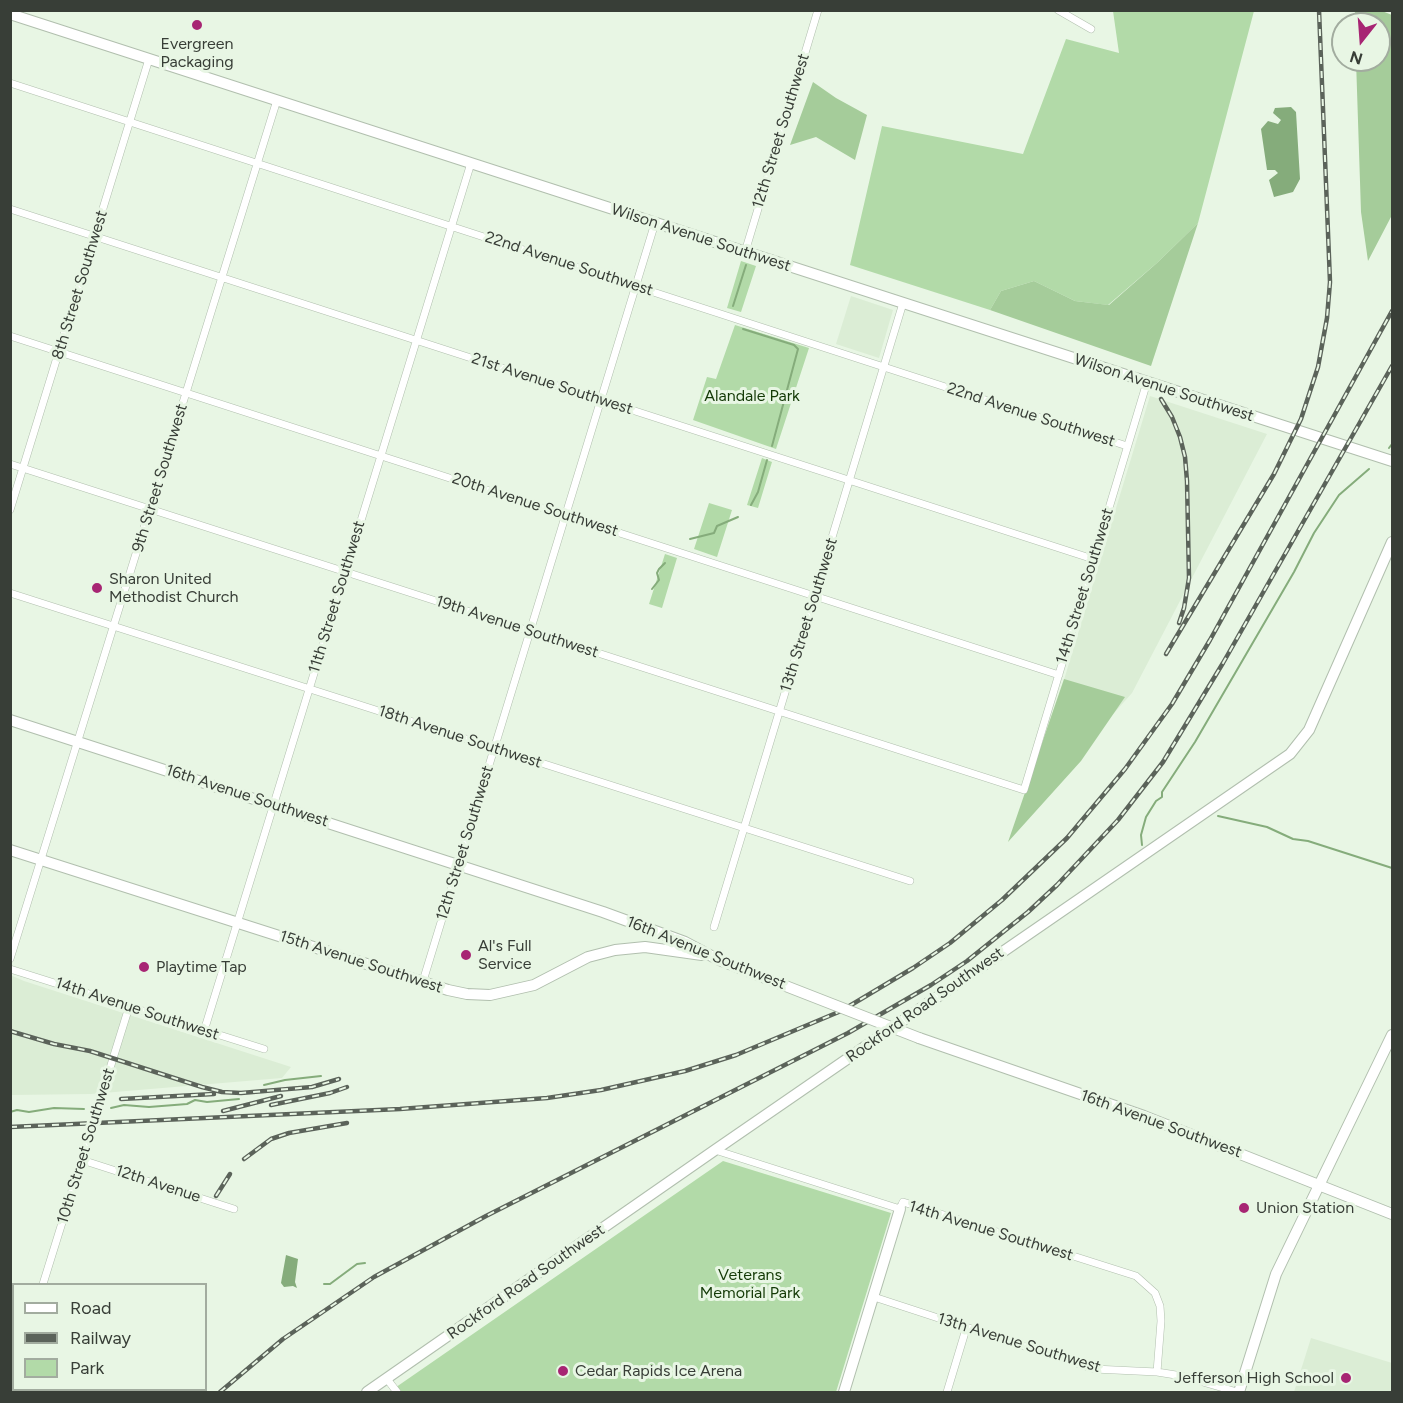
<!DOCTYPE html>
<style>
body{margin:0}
#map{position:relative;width:1403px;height:1403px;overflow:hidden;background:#e8f6e4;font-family:Figtree,sans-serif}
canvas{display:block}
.frame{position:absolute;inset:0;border:12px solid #383e37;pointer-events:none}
.legend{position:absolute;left:12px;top:1283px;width:195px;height:108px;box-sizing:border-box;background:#e8f6e4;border:2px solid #a2ac9f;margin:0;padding:8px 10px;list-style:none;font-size:18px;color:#383e37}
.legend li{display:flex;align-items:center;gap:12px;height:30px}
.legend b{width:30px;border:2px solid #a2ac9f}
.north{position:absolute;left:1331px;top:12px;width:60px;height:60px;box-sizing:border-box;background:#e8f6e4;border:2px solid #a2ac9f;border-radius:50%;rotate:197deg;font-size:16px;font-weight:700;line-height:24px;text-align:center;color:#383e37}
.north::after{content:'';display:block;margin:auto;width:21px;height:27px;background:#a72573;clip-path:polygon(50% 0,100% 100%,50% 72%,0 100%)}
</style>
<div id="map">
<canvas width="1403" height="1403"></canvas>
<div class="frame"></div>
<ul class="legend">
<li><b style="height:8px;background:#fff"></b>Road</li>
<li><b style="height:8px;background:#5b635a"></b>Railway</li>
<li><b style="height:16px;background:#b2daa8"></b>Park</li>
</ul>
<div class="north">N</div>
</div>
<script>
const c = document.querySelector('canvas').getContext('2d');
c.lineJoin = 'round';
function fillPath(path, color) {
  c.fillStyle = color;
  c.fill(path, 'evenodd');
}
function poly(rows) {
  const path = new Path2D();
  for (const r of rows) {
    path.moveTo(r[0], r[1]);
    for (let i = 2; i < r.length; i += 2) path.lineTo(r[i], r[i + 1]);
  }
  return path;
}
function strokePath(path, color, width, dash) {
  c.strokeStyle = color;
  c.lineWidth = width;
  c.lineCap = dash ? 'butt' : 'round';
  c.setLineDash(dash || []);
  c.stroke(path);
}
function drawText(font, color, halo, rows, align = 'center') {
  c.font = font + ' Figtree,sans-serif';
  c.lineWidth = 6;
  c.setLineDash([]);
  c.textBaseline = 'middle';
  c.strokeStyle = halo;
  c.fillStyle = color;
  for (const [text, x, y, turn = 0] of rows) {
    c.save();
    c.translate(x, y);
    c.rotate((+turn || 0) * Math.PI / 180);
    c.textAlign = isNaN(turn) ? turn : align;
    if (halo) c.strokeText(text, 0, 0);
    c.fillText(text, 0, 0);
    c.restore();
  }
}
fillPath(poly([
 [851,296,893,310,879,358,836,344],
 [1150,396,1267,434,1132,693,1023,815],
 [10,975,24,981,291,1067,282,1078,91,1094,11,1095],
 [1311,1338,1392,1363,1392,1392,1294,1392]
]), '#dbedd5');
fillPath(poly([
 [1113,11,1254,11,1198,223,1158,262,1108,305,1075,301,1034,281,1001,291,990,310,850,265,882,126,1023,154,1066,39,1119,53],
 [741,261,756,266,741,312,727,308],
 [735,325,809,348,776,449,693,420,707,377,716,379],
 [762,458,772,462,758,508,747,505],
 [709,503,732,510,717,557,694,549],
 [665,554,677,558,662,608,649,604],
 [723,1161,891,1213,836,1392,389,1392]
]), '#b2daa8');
fillPath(poly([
 [1355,11,1382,11,1392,15,1392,215,1368,261,1361,212,1356,60,1379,60,1379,24,1355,24],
 [813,82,836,98,867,115,855,160,816,137,790,145],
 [1198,223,1151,366,990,310,1001,291,1034,281,1075,301,1109,305,1158,262],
 [1064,679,1125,697,1081,761,1008,842]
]), '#a5cc9a');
fillPath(poly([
 [1291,107,1296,112,1300,179,1293,192,1274,197,1269,180,1278,173,1275,170,1267,170,1261,129,1268,121,1278,124,1281,120,1273,113,1275,108],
 [286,1255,298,1259,295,1282,297,1288,293,1286,284,1287,281,1283]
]), '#85ac7b');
strokePath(poly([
 [733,306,746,265],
 [743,329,794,345,798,349,772,446],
 [1389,448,1392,444],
 [751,505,758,492,767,460],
 [690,539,714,533,717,526,738,517],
 [652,589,659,580,657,573,659,569,665,563],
 [1218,816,1267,827,1293,839,1308,841,1392,868],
 [1142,845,1141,835,1146,817,1156,801,1162,797,1162,792,1195,742,1294,572,1314,533,1339,495,1369,469],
 [264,1085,285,1080,321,1076],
 [111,1108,124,1105,149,1107,187,1104,195,1100,207,1102,239,1099],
 [10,1112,17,1110,29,1112,54,1108,84,1109],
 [324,1284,330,1284,357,1264,365,1263]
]), '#85ac7b', 2);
const street = poly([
 [1058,10,1091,29],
 [10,83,1127,446],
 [10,209,1093,559],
 [745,252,818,10],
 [10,336,1059,675],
 [10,464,1024,790,1147,382],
 [10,510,149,59],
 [10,593,910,881],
 [714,927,903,303],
 [10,959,277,100],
 [10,969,264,1049],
 [423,981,655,223],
 [204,1031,471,163],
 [715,1150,900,1209,903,1202,1136,1276,1155,1293,1160,1306,1161,1321,1157,1372],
 [82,1160,234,1209],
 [43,1284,129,1007],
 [874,1297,1094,1369,1157,1372,1182,1376,1237,1392],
 [10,1309,14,1310],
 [387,1379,397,1392],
 [10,1390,14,1380],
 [947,1392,966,1329]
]);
const secondary = poly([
 [10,14,1392,461],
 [10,720,603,912,685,942,719,960],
 [10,850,448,990,467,994,490,995,534,985,588,957,615,950,645,947,702,955],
 [919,1038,1144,1116,1392,1214],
 [367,1392,715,1150,1290,754,1309,730,1392,542],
 [844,1392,900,1209],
 [1239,1392,1276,1274,1392,1035]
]);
strokePath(street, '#b1bfae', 8);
strokePath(secondary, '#b1bfae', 12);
strokePath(street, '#fff', 7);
strokePath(secondary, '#fff', 10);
const rail = poly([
 [1161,399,1172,417,1180,437,1185,457,1187,481,1189,578,1184,608,1179,623],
 [1166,654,1274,474,1301,419,1318,367,1327,318,1330,282,1319,10],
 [10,1031,54,1044,90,1051,202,1087,222,1092,241,1093,312,1087,339,1079],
 [121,1099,214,1094],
 [271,1105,330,1093,347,1087],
 [223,1111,281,1096],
 [10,1127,400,1109,547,1098,601,1090,685,1071,736,1055,841,1011,913,968,950,943,1002,900,1067,838,1125,769,1172,704,1210,640,1392,311],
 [244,1159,271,1139,289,1133,347,1123],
 [216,1196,230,1174],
 [220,1392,283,1339,374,1277,486,1216,848,1033,931,985,967,961,1028,912,1057,885,1118,820,1163,762,1223,663,1392,366]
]);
strokePath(rail, '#5b635a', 4.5);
strokePath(rail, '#e8f6e4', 2, [7]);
const secondaryBridge = poly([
 [719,960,919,1038]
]);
strokePath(secondaryBridge, '#b1bfae', 12, []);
strokePath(secondaryBridge, '#fff', 10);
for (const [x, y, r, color] of [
 [197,25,6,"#a72573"],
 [97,588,6,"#a72573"],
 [466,955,6,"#a72573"],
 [144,967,6,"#a72573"],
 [1244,1208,6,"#a72573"],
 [563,1371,6,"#a72573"],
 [1346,1378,6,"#a72573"]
]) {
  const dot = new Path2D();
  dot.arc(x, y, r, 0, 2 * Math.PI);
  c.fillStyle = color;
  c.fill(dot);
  strokePath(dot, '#e8f6e4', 2);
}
drawText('16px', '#383e37', '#e8f6e4', [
 ["Evergreen",197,44,"center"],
 ["Packaging",197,62,"center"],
 ["Sharon United",109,579],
 ["Methodist Church",109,597],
 ["Al's Full",478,946],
 ["Service",478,964],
 ["Playtime Tap",156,967],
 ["Union Station",1256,1208],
 ["Cedar Rapids Ice Arena",575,1371],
 ["Jefferson High School",1334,1378,"right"]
], 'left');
drawText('16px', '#383e37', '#e8f6e4', [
 ["12th Street Southwest",781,131,-73],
 ["Wilson Avenue Southwest",701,238,18],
 ["22nd Avenue Southwest",569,264,18],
 ["8th Street Southwest",80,285,-73],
 ["21st Avenue Southwest",552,384,18],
 ["Wilson Avenue Southwest",1164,388,18],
 ["22nd Avenue Southwest",1031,415,18],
 ["9th Street Southwest",160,478,-73],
 ["20th Avenue Southwest",535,505,18],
 ["14th Street Southwest",1085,586,-73],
 ["11th Street Southwest",337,597,-73],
 ["13th Street Southwest",809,615,-73],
 ["19th Avenue Southwest",517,627,18],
 ["18th Avenue Southwest",460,737,18],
 ["16th Avenue Southwest",247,796,18],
 ["12th Street Southwest",465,843,-73],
 ["16th Avenue Southwest",706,953,22],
 ["15th Avenue Southwest",361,962,18],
 ["Rockford Road Southwest",925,1005,-35],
 ["14th Avenue Southwest",137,1009,18],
 ["16th Avenue Southwest",1161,1124,20],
 ["10th Street Southwest",86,1146,-73],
 ["12th Avenue",158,1184,18],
 ["14th Avenue Southwest",991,1231,17],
 ["Rockford Road Southwest",526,1282,-35],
 ["13th Avenue Southwest",1019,1343,17]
]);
drawText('16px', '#143a07', '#e8f6e4', [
 ["Alandale Park",752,396],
 ["Veterans",750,1275],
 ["Memorial Park",750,1293]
]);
</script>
